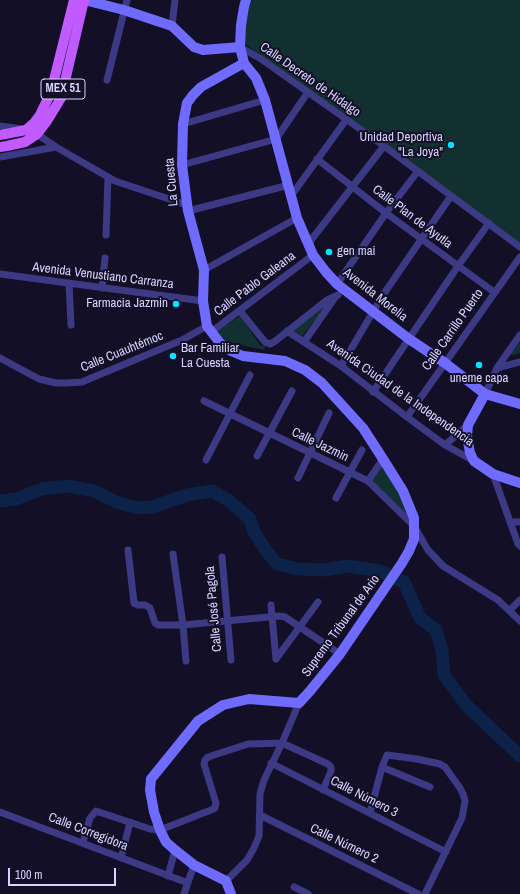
<!DOCTYPE html>
<meta charset="utf-8">
<style>
body{margin:0}
#map{position:relative;width:520px;height:894px;overflow:hidden;background:#130f26;font-family:"Archivo Narrow",sans-serif}
canvas{display:block}
.scale{position:absolute;left:8px;top:868px;width:108px;height:18px;box-sizing:border-box;border:2px solid #d9d4ff;border-top:0;padding-left:5px;font-size:12px;line-height:14px;white-space:nowrap;color:#d9d4ff;-webkit-text-stroke:3px #130f26;paint-order:stroke}
</style>
<div id="map">
<canvas width="520" height="894"></canvas>
<div class="scale">100 m</div>
</div>
<script>
const c = document.querySelector('canvas').getContext('2d');
c.lineJoin = 'round';
function fillPath(path, color) {
  c.fillStyle = color;
  c.fill(path, 'evenodd');
}
function poly(rows) {
  const path = new Path2D();
  for (const r of rows) {
    path.moveTo(r[0], r[1]);
    for (let i = 2; i < r.length; i += 2) path.lineTo(r[i], r[i + 1]);
  }
  return path;
}
function strokePath(path, color, width, dash) {
  c.strokeStyle = color;
  c.lineWidth = width;
  c.lineCap = dash ? 'butt' : 'round';
  c.setLineDash(dash || []);
  c.stroke(path);
}
function drawText(font, color, halo, rows, align = 'center') {
  c.font = font + ' "Archivo Narrow",sans-serif';
  c.lineWidth = 4;
  c.setLineDash([]);
  c.textBaseline = 'middle';
  c.strokeStyle = halo;
  c.fillStyle = color;
  for (const [text, x, y, turn = 0] of rows) {
    c.save();
    c.translate(x, y);
    c.rotate((+turn || 0) * Math.PI / 180);
    c.textAlign = isNaN(turn) ? turn : align;
    if (halo) c.strokeText(text, 0, 0);
    c.fillText(text, 0, 0);
    c.restore();
  }
}
fillPath(poly([
 [252,0,520,0,520,246,245,44,243,20],
 [333,298,302,336,292,330],
 [240,316,260,345,266,346,263,350,229,342,221,338,216,332],
 [520,342,520,353,509,356],
 [382,464,400,493,410,518,371,480]
]), '#12302f');
strokePath(poly([
 [0,500,1,501,16,499,42,489,69,486,94,491,119,503,139,508,152,507,187,495,212,491,228,500,250,519,254,532,265,549,277,564,299,569,324,570,347,566,380,571,404,582,420,618,436,630,442,650,444,675,467,706,520,756]
]), '#0c2248', 13);
strokePath(poly([
 [172,26,175,0],
 [240,47,261,59,384,146,520,247],
 [107,80,127,0],
 [183,124,265,100],
 [0,126,22,129],
 [37,134,56,147,115,181,187,205],
 [0,157,56,147],
 [317,159,386,213,494,292],
 [182,165,276,139,308,92],
 [291,196,346,120],
 [188,211,289,185],
 [106,235,108,177],
 [308,244,384,146],
 [204,270,297,218],
 [0,274,203,301],
 [69,283,71,325],
 [337,284,386,213,418,171],
 [102,288,105,258],
 [240,311,265,342,270,344,274,342,327,300,338,295],
 [287,331,341,366,407,417,445,445,474,461],
 [211,332,313,255],
 [304,342,336,296],
 [0,358,39,379,56,383,66,383,82,382,182,340,207,326],
 [341,366,383,295,451,196],
 [497,368,520,335],
 [373,392,458,266,489,223],
 [485,394,497,368,520,362],
 [204,401,368,481,414,526,428,550,443,566,498,600,520,621],
 [407,417,520,257],
 [445,445,468,425],
 [257,456,292,391],
 [206,460,250,375],
 [493,474,518,544,520,546],
 [298,478,329,413],
 [368,481,383,459],
 [336,498,362,450],
 [510,522,520,522],
 [128,550,134,603,138,605,145,605,150,608,155,623,158,625,183,625,279,616,285,617,340,654],
 [173,554,183,625,186,661],
 [222,557,231,660],
 [271,605,276,659],
 [510,610,520,600],
 [276,659,318,602],
 [271,763,446,852],
 [382,767,430,787],
 [0,812,188,883],
 [370,813,382,767,387,755,417,759,440,764,445,767,460,788,463,794,465,801,462,818,425,894],
 [260,815,418,894],
 [83,842,90,818,96,811,150,829,160,830,211,810,215,808,216,803,204,764,205,760,208,757,248,744,282,743,328,764,331,767,331,771,323,790],
 [121,858,130,822],
 [168,876,175,850],
 [226,881,247,860,254,848,259,836,260,794,264,780,282,743,299,703],
 [294,887,308,894],
 [184,894,194,865]
]), '#3d3a85', 7);
strokePath(poly([
 [84,0,124,10,172,26,194,47,203,50,240,47],
 [246,0,244,7,241,25,240,47,244,63,256,78,265,100,297,218,313,255,326,272,337,284,409,339,445,363,485,394,520,404],
 [485,394,468,425,467,436,470,453,474,461,493,474,520,483],
 [231,894,226,881,194,865,175,850,166,842,160,830,154,812,150,790,151,779,198,721,223,705,249,699,299,703,310,691,340,654,402,563,409,551,414,539,414,518,403,491,383,459,363,428,322,383,305,370,285,361,243,356,231,351,220,343,207,326,203,301,204,270,188,211,182,165,183,124,187,103,193,95,201,87,244,63]
]), '#6f6bff', 10);
strokePath(poly([
 [0,135,26,130,34,123,40,115,51,92,74,0],
 [0,147,7,146,25,142,37,134,47,121,61,98,84,0]
]), '#c25bff', 10);
for (const [x, y, r, color] of [
 [451,145,4,"#00e5ff"],
 [329,252,4,"#00e5ff"],
 [176,304,4,"#00e5ff"],
 [173,356,4,"#00e5ff"],
 [479,365,4,"#00e5ff"]
]) {
  const dot = new Path2D();
  dot.arc(x, y, r, 0, 2 * Math.PI);
  c.fillStyle = color;
  c.fill(dot);
  strokePath(dot, '#130f26', 1.5);
}
for (const [x, y, w] of [
 [63,89,44]
]) {
  const box = new Path2D();
  box.roundRect(x - w / 2, y - 10, w, 20, 3);
  c.fillStyle = '#130f26';
  c.fill(box);
  strokePath(box, '#d9d4ff', 1);
}
drawText('bold 12px', '#d9d4ff', null, [
 ["MEX 51",63,89]
]);
drawText('13px', '#d9d4ff', '#130f26', [
 ["Calle Decreto de Hidalgo",310,80,35],
 ["La Cuesta",172,182,-95],
 ["Calle Plan de Ayutla",412,217,37],
 ["Avenida Venustiano Carranza",103,276,7],
 ["Calle Pablo Galeana",255,284,-37],
 ["Avenida Morelia",375,295,38],
 ["Calle Carrillo Puerto",453,330,-55],
 ["Calle Cuauhtémoc",122,352,-22],
 ["Avenida Ciudad de la Independencia",400,393,35],
 ["Calle Jazmin",320,445,26],
 ["Calle José Pagola",214,609,-95],
 ["Supremo Tribunal de Ario",341,626,-54],
 ["Calle Número 3",364,797,27],
 ["Calle Corregidora",88,832,21],
 ["Calle Número 2",344,844,26]
]);
drawText('13px', '#d9d4ff', '#130f26', [
 ["Unidad Deportiva",443,138],
 ["\"La Joya\"",443,153],
 ["gen mai",337,252,"left"],
 ["Farmacia Jazmin",168,304],
 ["Bar Familiar",181,349,"left"],
 ["La Cuesta",181,364,"left"],
 ["uneme capa",479,379,"center"]
], 'right');
</script>
